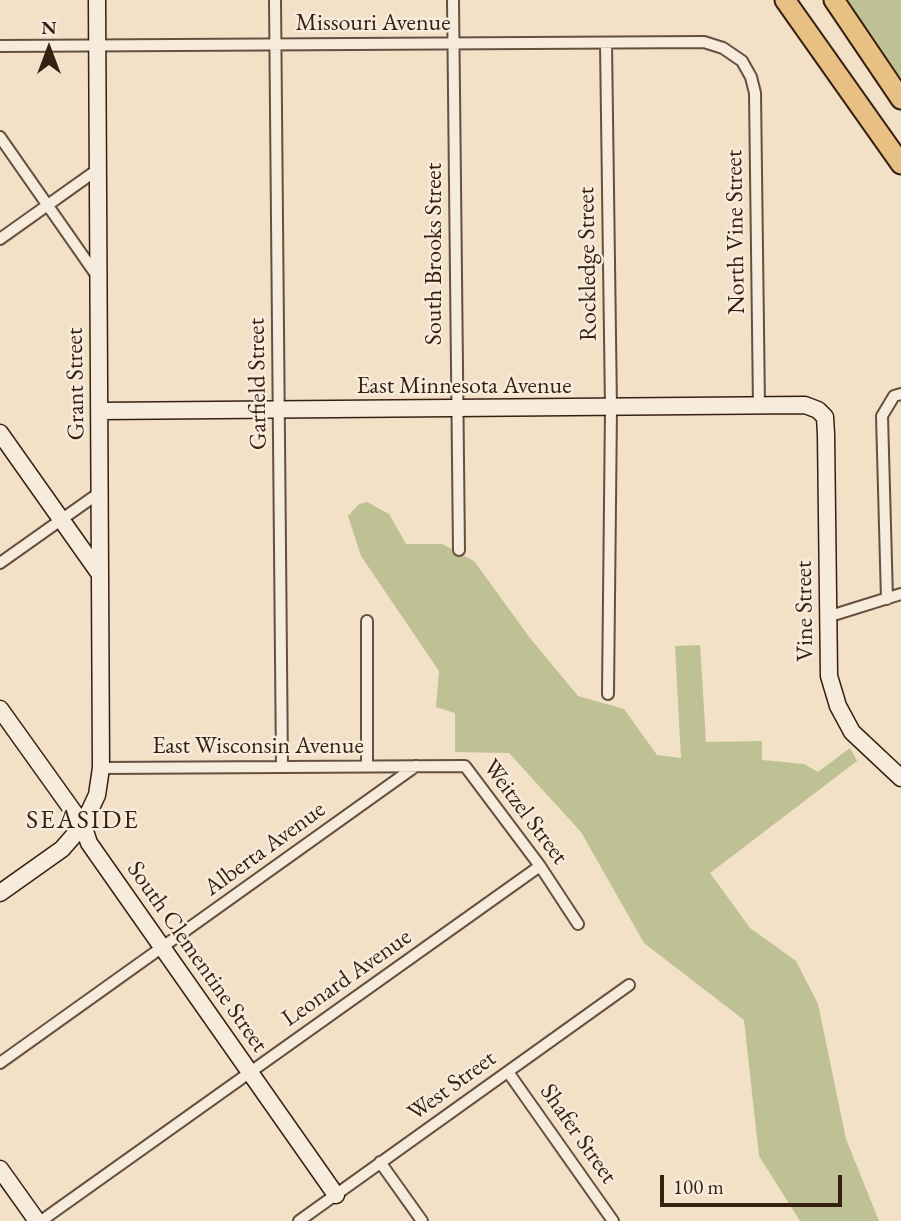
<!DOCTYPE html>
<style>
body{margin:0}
#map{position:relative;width:901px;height:1221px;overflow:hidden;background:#f2e0c7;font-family:"EB Garamond",serif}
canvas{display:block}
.north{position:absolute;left:14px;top:14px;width:70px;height:70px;-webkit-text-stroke:5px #f7ebdb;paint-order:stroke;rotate:0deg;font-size:19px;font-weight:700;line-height:28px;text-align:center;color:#362012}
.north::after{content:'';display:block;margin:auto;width:24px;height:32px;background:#362012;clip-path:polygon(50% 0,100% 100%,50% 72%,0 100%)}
.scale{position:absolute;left:660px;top:1175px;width:182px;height:32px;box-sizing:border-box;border:4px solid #362012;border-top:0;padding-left:9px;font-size:21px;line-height:24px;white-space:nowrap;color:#362012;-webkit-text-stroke:5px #f7ebdb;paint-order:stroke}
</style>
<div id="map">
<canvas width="901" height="1221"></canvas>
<div class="north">N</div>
<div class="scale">100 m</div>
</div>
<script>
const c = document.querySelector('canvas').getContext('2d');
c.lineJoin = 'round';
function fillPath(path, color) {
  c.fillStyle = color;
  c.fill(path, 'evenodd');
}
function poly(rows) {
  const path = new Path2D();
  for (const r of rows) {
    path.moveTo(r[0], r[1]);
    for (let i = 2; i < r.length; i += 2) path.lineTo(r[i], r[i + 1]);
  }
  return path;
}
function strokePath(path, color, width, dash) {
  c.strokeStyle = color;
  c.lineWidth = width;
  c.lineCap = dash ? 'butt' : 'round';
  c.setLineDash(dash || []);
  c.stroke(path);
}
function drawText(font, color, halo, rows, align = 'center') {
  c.font = font + ' "EB Garamond",serif';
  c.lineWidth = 5;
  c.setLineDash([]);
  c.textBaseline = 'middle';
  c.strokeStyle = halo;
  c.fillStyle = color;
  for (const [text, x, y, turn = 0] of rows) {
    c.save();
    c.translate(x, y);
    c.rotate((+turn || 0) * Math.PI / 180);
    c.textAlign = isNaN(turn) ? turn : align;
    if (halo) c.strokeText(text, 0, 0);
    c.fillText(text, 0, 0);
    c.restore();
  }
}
fillPath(poly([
 [841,0,901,0,901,78,890,64],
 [367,502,389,514,406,544,442,544,474,561,530,638,578,696,624,709,657,755,681,758,675,646,700,645,706,742,762,741,762,760,804,764,818,772,850,748,857,761,710,873,750,928,796,961,818,1004,846,1139,879,1221,800,1221,759,1156,744,1020,644,943,581,832,509,753,455,752,455,713,436,707,439,671,361,556,348,516,359,504]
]), '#bdc193');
const street = poly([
 [275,0,282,767],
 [453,0,459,550],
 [606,43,611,408,608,694],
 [0,46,704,42,723,48,742,61,751,77,755,93,759,406],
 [0,137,97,276],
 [0,239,97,170],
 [0,563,99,493],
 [887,599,882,416,894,396,901,394],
 [827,617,901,594],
 [367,621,367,766],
 [101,768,465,766,540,866,578,924],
 [0,1063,416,766],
 [508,1072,613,1221],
 [380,1162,422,1221],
 [41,1221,540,866],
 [299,1221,629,985]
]);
const secondary = poly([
 [99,411,805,405,818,410,825,417,826,434,829,676,838,706,852,732,901,778],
 [0,433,99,573],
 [0,709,83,825,89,843,336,1195],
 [0,893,62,849,83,825,97,795,101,768,97,0],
 [0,1169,37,1221]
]);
const highway = poly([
 [785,0,901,164],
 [834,0,901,99]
]);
strokePath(street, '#65503f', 14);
strokePath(secondary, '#362012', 19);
strokePath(highway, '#362012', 23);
strokePath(street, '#f7ebdb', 10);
strokePath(secondary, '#f7ebdb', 16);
strokePath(highway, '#e9c084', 19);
drawText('24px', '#362012', '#f7ebdb', [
 ["Missouri Avenue",373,23],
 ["North Vine Street",736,232,-91],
 ["South Brooks Street",434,254,-90],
 ["Rockledge Street",588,264,-91],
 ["Grant Street",76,384,-91],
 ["Garfield Street",258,384,-91],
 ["East Minnesota Avenue",464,386],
 ["Vine Street",805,611,-91],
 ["East Wisconsin Avenue",258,746],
 ["Weitzel Street",525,812,53],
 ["Alberta Avenue",265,849,-36],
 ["South Clementine Street",197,957,55],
 ["Leonard Avenue",347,978,-35],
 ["West Street",452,1086,-36],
 ["Shafer Street",578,1134,55]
]);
c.letterSpacing = '2px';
drawText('26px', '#362012', '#f7ebdb', [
 ["SEASIDE",83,821]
]);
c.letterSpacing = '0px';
</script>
